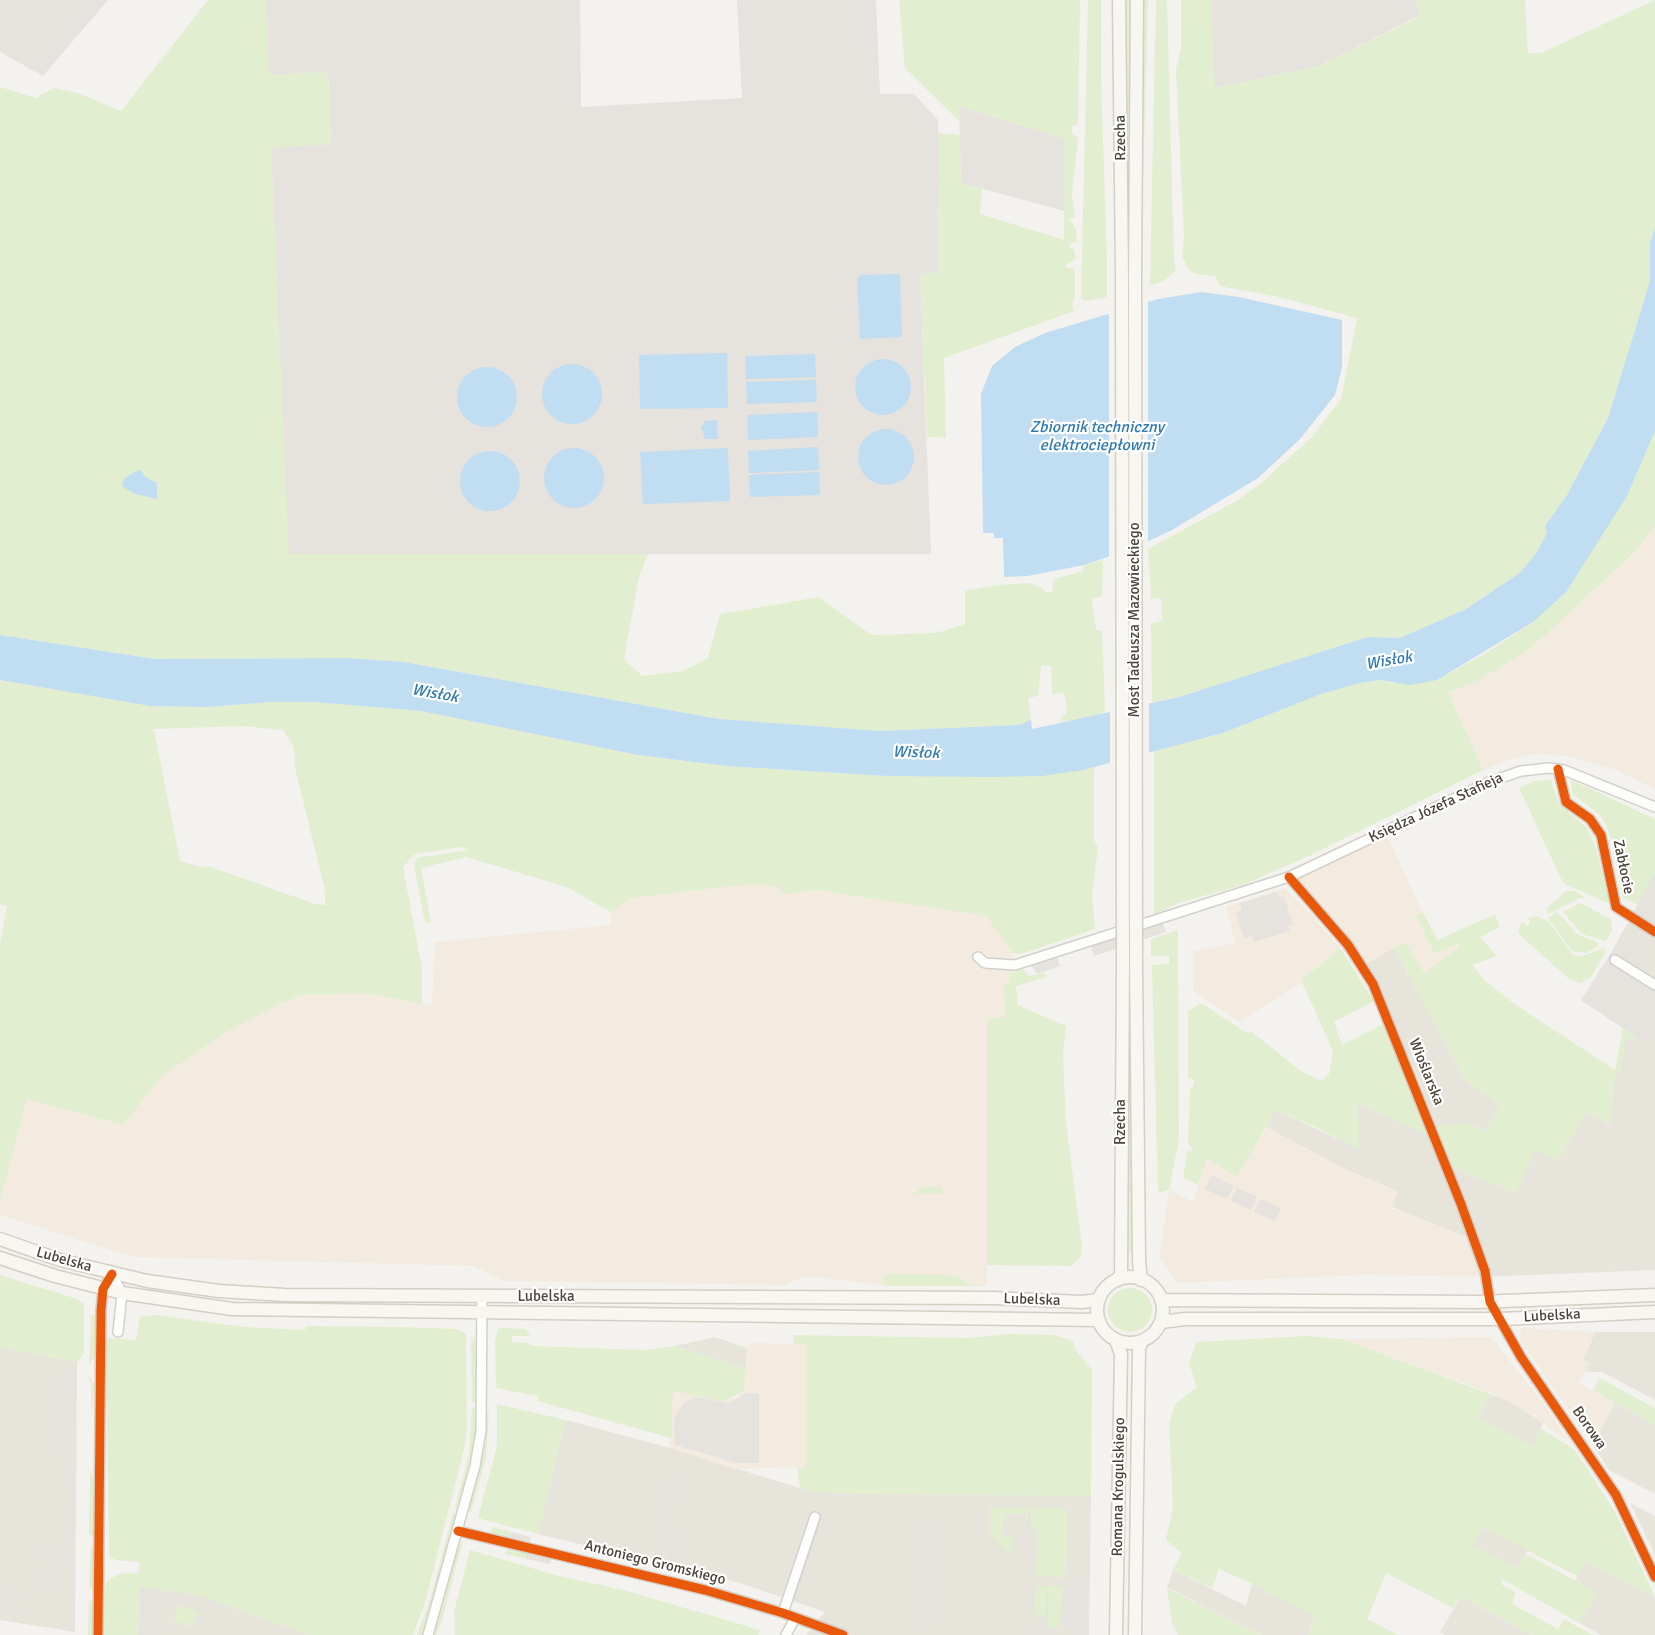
<!DOCTYPE html>
<meta charset="utf-8">
<style>
body{margin:0}
canvas{display:block;background:#f4f2ee}
</style>
<canvas width="1655" height="1635"></canvas>
<script>
const c = document.querySelector('canvas').getContext('2d');
c.lineJoin = 'round';
function fillPath(path, color) {
  c.fillStyle = color;
  c.fill(path, 'evenodd');
}
function poly(rows) {
  const path = new Path2D();
  for (const r of rows) {
    if (r.length === 3) {
      path.moveTo(r[0] + r[2], r[1]);
      path.arc(r[0], r[1], r[2], 0, 2 * Math.PI);
      continue;
    }
    path.moveTo(r[0], r[1]);
    for (let i = 2; i < r.length; i += 2) path.lineTo(r[i], r[i + 1]);
  }
  return path;
}
function strokePath(path, color, width, dash) {
  c.strokeStyle = color;
  c.lineWidth = width;
  c.lineCap = dash ? 'butt' : 'round';
  c.setLineDash(dash || []);
  c.stroke(path);
}
function drawText(font, color, halo, rows, align = 'center') {
  c.font = font + ' Signika,sans-serif';
  c.lineWidth = 4.5;
  c.setLineDash([]);
  c.textBaseline = 'middle';
  c.strokeStyle = halo;
  c.fillStyle = color;
  for (const [text, x, y, turn = 0] of rows) {
    c.save();
    c.translate(x, y);
    c.rotate((+turn || 0) * Math.PI / 180);
    c.textAlign = isNaN(turn) ? turn : align;
    if (halo) c.strokeText(text, 0, 0);
    c.fillText(text, 0, 0);
    c.restore();
  }
}
fillPath(poly([
 [1633,913,1655,926,1655,978,1612,951],
 [1394,948,1465,1080,1500,1104,1485,1132,1469,1123,1436,1126,1416,1072,1365,964],
 [1625,1038,1655,1039,1655,1270,1480,1277,1466,1237,1392,1207,1397,1191,1343,1168,1266,1127,1275,1110,1358,1148,1357,1102,1430,1136,1439,1162,1516,1193,1535,1150,1558,1160,1587,1112,1611,1125,1615,1071,1621,1070],
 [1595,1332,1655,1332,1655,1400,1602,1372,1586,1372,1589,1362,1583,1361],
 [715,1337,747,1348,746,1369,675,1346],
 [0,1347,77,1362,75,1632,0,1620],
 [1490,1394,1511,1402,1543,1423,1533,1447,1478,1419],
 [1615,1403,1655,1425,1655,1494,1609,1470,1592,1444],
 [566,1420,670,1448,816,1493,1091,1496,1089,1635,806,1635,825,1612,740,1583,538,1534],
 [1630,1503,1655,1516,1655,1557,1651,1547],
 [1482,1527,1528,1550,1518,1568,1473,1546],
 [1586,1562,1655,1597,1655,1635,1601,1635,1579,1623,1598,1593,1575,1580],
 [1173,1570,1246,1606,1252,1584,1315,1616,1308,1635,1263,1635,1238,1624,1167,1587],
 [139,1586,201,1596,309,1635,138,1635],
 [1461,1597,1532,1635,1445,1635,1440,1632]
]), '#e7e4dc');
fillPath(poly([
 [1655,525,1655,789,1616,770,1568,756,1536,754,1514,758,1483,770,1448,692,1478,681,1531,648,1635,553],
 [1388,837,1423,913,1416,917,1435,953,1458,944,1460,947,1424,973,1405,942,1365,964,1336,923,1305,891,1299,877],
 [751,884,778,886,783,894,817,890,986,916,1013,953,1010,983,1004,984,1005,1017,987,1019,987,1286,886,1286,817,1277,800,1278,784,1285,504,1281,473,1266,133,1257,0,1215,0,1200,27,1099,123,1125,161,1077,223,1034,281,1003,301,995,369,993,432,1005,435,942,611,925,610,912,630,898],
 [1285,888,1311,914,1340,948,1301,979,1303,982,1239,1022,1193,991,1193,951,1235,943,1226,907],
 [1266,1127,1343,1168,1398,1192,1392,1208,1466,1237,1480,1277,1366,1275,1178,1283,1159,1258,1169,1190,1193,1202,1207,1158,1237,1176],
 [1521,1328,1595,1332,1583,1361,1589,1362,1586,1372,1579,1383,1615,1403,1597,1437,1581,1429,1520,1340],
 [1491,1337,1543,1403,1568,1441,1529,1413,1496,1395,1342,1339],
 [748,1343,806,1344,806,1467,734,1469,670,1448,672,1391,724,1401,737,1397,743,1392]
]), '#f3ebdf');
fillPath(poly([
 [0,0,108,0,43,76,0,52],
 [266,0,580,0,581,107,742,98,737,0,876,0,880,94,914,94,938,120,940,184,937,216,937,273,920,274,931,554,288,554,271,147,331,144,328,72,268,75],
 [1211,0,1416,0,1419,16,1318,66,1214,88],
 [959,106,1064,139,1064,211,961,183],
 [1655,872,1655,926,1633,913],
 [1612,951,1655,978,1655,1039,1639,1039,1581,1000]
]), '#e6e2de');
fillPath(poly([
 [208,0,266,0,269,75,328,72,331,144,271,148,289,554,648,554,639,577,624,659,642,676,683,671,708,658,720,614,819,597,871,635,937,633,965,624,965,591,998,585,1029,583,1042,588,1046,593,1052,592,1054,579,1083,571,1084,565,1103,560,1102,596,1092,599,1096,630,1102,631,1105,712,1082,720,1059,721,1067,712,1066,702,1064,693,1052,694,1051,666,1041,666,1038,696,1028,698,1031,720,1019,725,880,731,719,719,404,662,347,658,155,659,0,635,0,87,36,98,54,88,78,93,121,111],
 [899,0,1080,0,1078,124,1072,126,1072,133,1078,138,1072,197,1075,217,1069,220,1076,229,1077,238,1075,243,1070,243,1069,248,1074,249,1076,259,1066,265,1066,268,1073,268,1075,272,1075,297,1072,304,1074,311,944,358,946,438,927,437,920,274,937,273,937,216,940,184,939,133,960,135,961,183,982,189,980,214,1064,240,1064,139,960,106,959,121,905,68],
 [1088,0,1101,0,1101,82,1107,259,1107,297,1085,301,1081,299],
 [1124,0,1130,0,1131,18,1129,276],
 [1143,0,1148,0,1142,226,1140,223],
 [1156,0,1167,0,1174,260,1176,271,1162,282,1150,285],
 [1181,0,1211,0,1215,88,1318,66,1419,17,1416,0,1525,0,1528,53,1541,53,1655,0,1655,229,1650,242,1650,281,1608,418,1567,495,1545,526,1547,533,1537,552,1521,572,1466,609,1400,638,1368,637,1179,697,1152,702,1151,623,1162,621,1161,598,1151,599,1148,549,1238,500,1260,484,1312,437,1341,399,1357,318,1279,297,1220,286,1215,276,1196,274,1189,270,1182,256,1184,239,1176,70,1181,49],
 [1655,431,1655,525,1635,552,1531,648,1478,681,1448,692,1483,770,1311,855,1243,885,1178,903,1154,915,1154,751,1223,733,1321,694,1360,683,1379,680,1391,683,1437,680,1486,653,1533,622,1627,496],
 [0,680,150,706,207,707,270,702,314,702,421,711,638,755,726,766,888,776,1083,770,1094,767,1094,840,1098,847,1092,895,1095,929,1021,954,1013,953,986,916,817,890,783,894,778,886,751,884,630,898,610,912,567,887,466,857,421,868,431,922,425,923,414,865,417,858,469,850,460,847,415,854,403,867,422,969,422,1004,368,993,301,995,281,1003,223,1034,161,1077,123,1125,27,1099,0,1200,0,944,7,906,0,905],
 [243,726,283,730,294,747,295,768,325,890,325,905,315,904,208,866,200,867,180,861,154,729],
 [1551,780,1559,804,1587,828,1595,845,1610,904,1563,883,1519,788,1534,781],
 [1571,780,1655,819,1655,872,1638,905,1622,897,1612,842,1605,823,1599,814,1572,794],
 [1566,891,1575,891,1586,898,1580,898,1548,914,1546,909],
 [1580,903,1611,919,1612,930,1606,941,1582,934,1563,912],
 [1557,912,1577,934,1598,943,1599,946,1586,953,1572,951,1548,918],
 [1423,913,1438,940,1495,914,1500,927,1480,937,1497,956,1472,965,1484,980,1513,1003,1615,1070,1623,1027,1639,1039,1625,1038,1621,1071,1615,1071,1612,1125,1587,1112,1558,1160,1535,1150,1517,1193,1450,1166,1436,1126,1469,1123,1485,1132,1500,1104,1465,1080,1394,948,1405,942,1424,973,1460,947,1458,944,1435,954,1416,916],
 [1536,916,1549,922,1573,955,1582,956,1604,948,1605,953,1591,977,1580,983,1570,980,1520,935,1518,931,1522,922,1527,926,1530,923,1528,918],
 [1178,930,1179,1139,1169,1190,1158,1193,1152,965,1169,964,1169,956,1151,956,1151,939],
 [1340,948,1374,1001,1334,1022,1342,1045,1384,1024,1430,1136,1358,1102,1359,1149,1318,1128,1275,1110,1237,1177,1207,1158,1198,1185,1183,1177,1187,1152,1193,1151,1188,1142,1190,1088,1194,1086,1194,1080,1188,1078,1188,1012,1201,1003,1247,1033,1252,1032,1301,1071,1322,1081,1329,1074,1333,1051,1301,980],
 [1128,958,1130,958,1134,1253,1126,1252],
 [1023,969,1029,976,1045,973,1047,977,1016,986,1018,1005,1066,1026,1063,1055,1066,1123,1082,1246,1081,1256,1071,1266,987,1265,987,1019,1005,1017,1004,983,1010,983,1010,973],
 [922,1187,942,1187,942,1194,914,1194],
 [889,1274,950,1275,961,1278,971,1286,886,1286,882,1278],
 [0,1275,77,1299,84,1304,84,1353,77,1362,0,1347],
 [1130,1310,22],
 [91,1315,96,1315,96,1355,89,1365],
 [155,1315,245,1327,305,1330,306,1326,400,1327,456,1329,466,1334,467,1429,465,1445,426,1599,413,1635,309,1635,201,1596,139,1586,138,1635,103,1635,106,1582,118,1574,139,1573,139,1562,115,1560,109,1556,106,1338,136,1340,140,1317],
 [502,1328,526,1329,530,1336,512,1336,512,1342,529,1343,532,1346,644,1350,675,1346,746,1369,743,1392,724,1401,673,1391,671,1438,538,1401,538,1396,496,1388,495,1341,498,1329],
 [1010,1334,1055,1335,1073,1341,1075,1349,1092,1370,1091,1496,816,1493,800,1488,797,1468,806,1467,806,1344,794,1344,793,1335,970,1338],
 [474,1335,476,1345,476,1403,472,1402,471,1343],
 [1308,1336,1342,1339,1490,1394,1478,1419,1533,1446,1540,1428,1575,1450,1615,1512,1655,1597,1586,1562,1577,1576,1482,1527,1473,1546,1518,1568,1526,1554,1598,1593,1579,1623,1502,1579,1502,1585,1516,1592,1512,1604,1558,1629,1564,1619,1593,1635,1532,1635,1461,1597,1453,1608,1386,1573,1367,1619,1398,1635,1308,1635,1315,1616,1253,1584,1219,1569,1212,1588,1173,1570,1182,1553,1166,1540,1173,1507,1169,1424,1175,1404,1197,1387,1189,1363,1196,1342],
 [88,1375,95,1384,91,1418,91,1386],
 [1599,1378,1655,1408,1655,1425,1594,1391],
 [497,1404,566,1420,538,1534,478,1518,497,1446],
 [472,1408,476,1409,476,1432,459,1509,455,1508,469,1454],
 [485,1411,489,1412,486,1458,471,1512,468,1511,482,1455],
 [90,1469,94,1482,94,1535,89,1535],
 [989,1507,1028,1507,1028,1518,1024,1514,1008,1514,1003,1521,1002,1536,1014,1537,1013,1550,1006,1551,989,1533],
 [1031,1507,1067,1508,1066,1578,1036,1576,1037,1530,1031,1529],
 [453,1513,458,1515,428,1623,423,1635,417,1635,430,1600],
 [492,1527,512,1532,510,1538,491,1535],
 [463,1540,442,1620,436,1635,433,1635,458,1546],
 [91,1545,94,1548,94,1589,89,1586],
 [508,1548,528,1552,527,1559,505,1554],
 [470,1550,559,1576,623,1590,760,1630,758,1635,455,1635,454,1612],
 [1035,1586,1047,1586,1046,1615,1034,1615],
 [1048,1586,1064,1586,1059,1627,1048,1627],
 [1167,1588,1238,1624,1263,1635,1178,1635,1172,1623],
 [89,1600,93,1602,93,1635,88,1635],
 [178,1605,198,1612,192,1627,173,1620]
]), '#e1eecf');
fillPath(poly([
 [1277,892,1279,898,1284,896,1293,924,1288,926,1290,931,1254,942,1252,936,1244,939,1236,912,1242,910,1240,903],
 [1163,923,1166,932,1094,956,1091,946],
 [1631,936,1650,948,1637,970,1618,958],
 [1057,957,1060,966,1037,974,1031,965],
 [1212,1175,1234,1186,1227,1199,1205,1189],
 [1237,1188,1257,1197,1251,1210,1231,1201],
 [1261,1199,1281,1208,1275,1221,1254,1212],
 [54,1381,61,1381,60,1459,53,1459],
 [69,1381,76,1381,75,1459,68,1459],
 [746,1393,759,1394,759,1463,736,1463,675,1445,674,1419,684,1402,697,1397,729,1403],
 [672,1474,679,1475,658,1564,651,1562],
 [68,1504,75,1505,59,1595,53,1594],
 [920,1520,935,1520,935,1623,911,1627,912,1609,920,1609],
 [680,1522,673,1560,669,1559,676,1526],
 [813,1528,819,1530,795,1602,789,1600],
 [512,1532,531,1537,530,1544,509,1539],
 [46,1543,53,1544,50,1565,43,1564],
 [527,1552,552,1558,549,1564,527,1559],
 [43,1570,50,1571,46,1592,39,1591],
 [1080,1578,1088,1578,1087,1635,1078,1635,1072,1628,1064,1628,1065,1590,1072,1590],
 [0,1588,34,1594,33,1601,0,1595],
 [140,1590,148,1590,147,1635,140,1635],
 [155,1592,162,1592,161,1633,154,1633],
 [0,1603,31,1609,30,1616,0,1611],
 [1056,1628,1056,1635,1033,1635,1033,1629]
]), '#e6e3df');
fillPath(poly([
 [1655,229,1655,431,1627,496,1566,592,1533,622,1437,680,1410,685,1379,680,1360,683,1321,694,1223,733,1083,770,1042,776,990,777,888,776,726,766,638,755,421,711,314,702,270,702,207,707,150,706,0,680,0,635,155,659,347,658,404,662,719,719,880,731,1019,725,1031,720,1032,729,1179,697,1368,637,1400,638,1466,609,1521,572,1537,552,1547,533,1545,526,1567,495,1608,418,1650,281,1650,242],
 [900,274,902,337,860,339,857,279,860,275],
 [1201,292,1239,297,1342,320,1342,368,1335,395,1300,439,1258,478,1172,530,1134,548,1084,565,1028,576,1004,577,1003,538,994,538,994,533,983,533,981,394,992,366,1015,347,1045,333,1158,299],
 [727,353,728,408,640,409,639,355],
 [815,354,816,377,746,379,745,356],
 [883,387,28],
 [572,394,30],
 [487,397,30],
 [816,380,817,402,747,404,746,382],
 [817,412,818,437,748,440,747,415],
 [717,420,718,439,705,439,701,426,704,425,704,421],
 [886,457,28],
 [818,447,819,470,749,473,748,451],
 [574,478,30],
 [728,448,730,501,643,504,640,452],
 [490,481,30],
 [141,470,145,477,157,483,157,499,135,494,123,487,122,483,125,478,136,471],
 [819,472,820,495,750,497,749,475]
]), '#c0ddf1');
fillPath(poly([
 [1148,299,1148,545,1109,561,1109,310],
 [1149,700,1149,755,1110,766,1110,708]
]), '#f4f2ee');
const minor = poly([
 [1558,769,1566,802,1590,819,1601,835,1616,907,1655,932],
 [1289,877,1348,945,1373,984,1461,1204,1485,1271,1490,1302,1521,1357,1616,1495,1655,1577],
 [978,957,985,963,1015,965,1289,877,1489,782,1521,771,1549,768,1564,770,1655,807],
 [1615,960,1655,985],
 [112,1274,122,1293,118,1332],
 [458,1531,705,1590,783,1613,843,1635],
 [783,1613,815,1517],
 [98,1635,101,1310,103,1289,112,1274],
 [428,1635,475,1466,481,1431,482,1297],
 [786,1635,795,1618]
]);
const secondary = poly([
 [1119,0,1122,276],
 [1135,276,1137,0],
 [1136,963,1139,1261,1141,1280],
 [0,1239,60,1260,147,1281,219,1291,285,1295,993,1298,1081,1302,1099,1300],
 [0,1258,55,1276,122,1293,232,1309,1099,1320],
 [1130,1310,33],
 [1118,1280,1121,1273,1123,963],
 [1161,1300,1479,1302,1655,1295],
 [1161,1322,1185,1319,1501,1319,1655,1312],
 [1116,1340,1121,1354,1116,1635],
 [1135,1635,1139,1348,1142,1341]
]);
strokePath(minor, '#d2d0cb', 12);
strokePath(secondary, '#d3cfc5', 15);
strokePath(minor, '#fdfdfc', 9);
strokePath(secondary, '#f7f6f1', 12);
const secondaryBridge = poly([
 [1122,276,1123,963],
 [1135,276,1136,963]
]);
strokePath(secondaryBridge, '#d3cfc5', 15, []);
strokePath(secondaryBridge, '#f7f6f1', 12);
strokePath(poly([
 [1558,769,1566,802,1590,819,1601,835,1616,907,1655,932],
 [1289,877,1348,945,1373,984,1461,1204,1485,1271,1490,1302,1521,1357,1616,1495,1655,1577],
 [458,1531,705,1590,783,1613,843,1635],
 [98,1635,101,1310,103,1289,112,1274]
]), '#e8590c', 9);
drawText('15px', '#4b4439', '#fff', [
 ["Rzecha",1121,138,-91],
 ["Most Tadeusza Mazowieckiego",1135,620,-90],
 ["Księdza Józefa Stafieja",1436,808,-25],
 ["Zabłocie",1623,867,78],
 ["Wioślarska",1426,1072,68],
 ["Rzecha",1121,1122,-90],
 ["Lubelska",64,1260,16],
 ["Lubelska",546,1297],
 ["Lubelska",1032,1300,2],
 ["Lubelska",1552,1316,-3],
 ["Borowa",1589,1428,55],
 ["Romana Krogulskiego",1119,1487,-89],
 ["Antoniego Gromskiego",655,1563,14]
]);
drawText('italic 16px', '#2e7ab2', '#fff', [
 ["Zbiornik techniczny",1097,428],
 ["elektrociepłowni",1097,446],
 ["Wisłok",1389,661,-10],
 ["Wisłok",435,694,10],
 ["Wisłok",916,753,2]
]);
</script>
